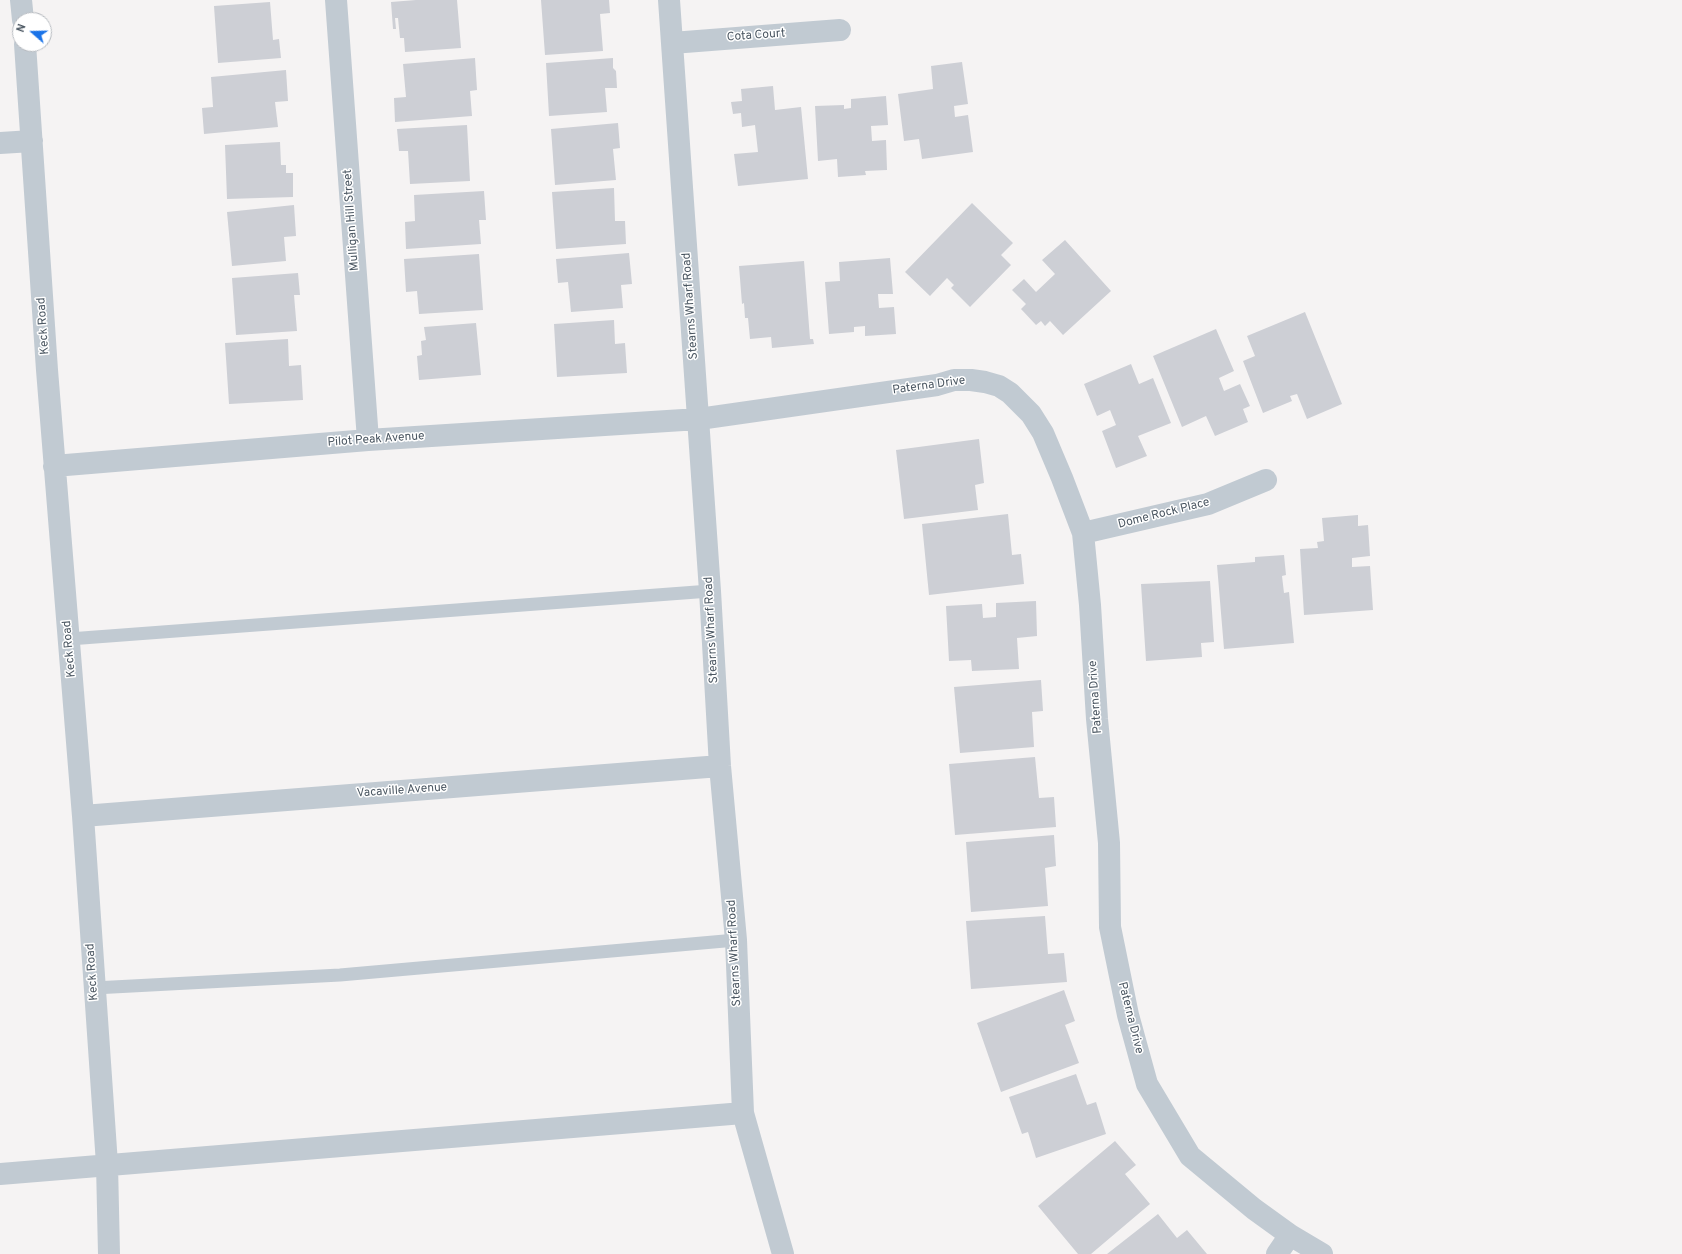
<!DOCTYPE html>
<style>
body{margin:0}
#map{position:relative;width:1682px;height:1254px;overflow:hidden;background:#f5f3f3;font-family:Overpass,sans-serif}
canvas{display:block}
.north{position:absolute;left:12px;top:12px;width:40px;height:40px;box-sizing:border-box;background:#fff;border:1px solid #b7bbc0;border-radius:50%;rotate:290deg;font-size:11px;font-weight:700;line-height:16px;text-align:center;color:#4a5661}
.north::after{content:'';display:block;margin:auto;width:14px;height:18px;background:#1a73e8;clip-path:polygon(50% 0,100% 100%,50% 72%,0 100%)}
</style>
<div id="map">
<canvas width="1682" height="1254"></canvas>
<div class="north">N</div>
</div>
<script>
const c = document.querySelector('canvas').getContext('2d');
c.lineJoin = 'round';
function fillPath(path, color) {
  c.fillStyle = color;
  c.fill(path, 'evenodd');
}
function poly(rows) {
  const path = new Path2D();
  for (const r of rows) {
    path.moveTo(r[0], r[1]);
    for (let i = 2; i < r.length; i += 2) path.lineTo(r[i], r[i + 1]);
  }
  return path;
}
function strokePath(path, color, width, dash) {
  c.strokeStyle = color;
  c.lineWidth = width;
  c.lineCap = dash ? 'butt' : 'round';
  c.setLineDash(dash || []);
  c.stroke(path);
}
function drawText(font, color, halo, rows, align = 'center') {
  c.font = font + ' Overpass,sans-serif';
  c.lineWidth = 3;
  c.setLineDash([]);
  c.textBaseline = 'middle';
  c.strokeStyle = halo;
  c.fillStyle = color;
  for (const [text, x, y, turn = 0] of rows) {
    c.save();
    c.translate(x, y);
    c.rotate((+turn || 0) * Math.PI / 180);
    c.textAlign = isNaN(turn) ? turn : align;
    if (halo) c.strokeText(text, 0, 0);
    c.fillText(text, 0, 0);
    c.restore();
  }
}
fillPath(poly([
 [416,0,457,0,461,48,405,52,404,38,400,38,398,18,395,18,396,29,393,29,391,2],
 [541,0,609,0,610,13,600,14,603,51,545,55],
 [270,2,273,40,279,39,281,58,218,63,214,6],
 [475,58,477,90,470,91,472,116,395,122,394,98,406,97,403,64],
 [613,58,613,68,616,71,617,88,605,88,607,112,549,116,546,63],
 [962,62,968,104,954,106,955,117,968,115,973,152,922,159,919,139,904,141,898,94,933,89,931,66],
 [286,70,288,101,275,102,278,127,204,134,202,108,213,107,211,77],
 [773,86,775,110,801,107,808,179,738,186,734,154,758,152,755,125,742,127,741,113,733,114,731,102,742,101,741,89],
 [886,96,888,125,871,126,872,141,886,140,887,170,865,171,866,175,838,177,837,159,818,161,815,106,844,105,844,109,851,108,851,99],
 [618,123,620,148,613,149,616,180,555,185,551,129],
 [467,125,470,181,410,184,408,151,399,151,397,129],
 [280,142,281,165,286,165,286,173,293,173,293,197,227,199,225,145],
 [614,188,615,221,625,221,626,244,556,249,552,192],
 [484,191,486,220,479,220,481,244,406,249,405,222,415,221,414,195],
 [972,203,1013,243,1001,255,1011,265,970,307,951,288,954,285,947,278,930,296,905,272],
 [294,205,296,236,284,237,286,261,232,266,227,212],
 [1065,240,1111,291,1063,335,1050,321,1045,326,1041,321,1036,325,1021,309,1026,304,1012,290,1024,279,1036,292,1055,274,1042,260],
 [629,253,632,284,621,285,623,308,571,312,568,282,558,283,556,259],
 [479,254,483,310,419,314,417,291,406,292,404,259],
 [890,258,893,294,878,294,879,308,894,307,896,334,865,336,865,326,854,327,854,332,829,334,825,282,840,281,839,262],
 [804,261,810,339,813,339,814,344,772,348,771,337,750,339,748,318,745,318,744,303,742,304,739,266],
 [298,273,300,295,294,295,297,331,236,335,232,278],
 [1305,312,1342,404,1307,419,1297,394,1290,396,1292,401,1263,413,1243,361,1255,356,1247,336],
 [614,320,615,344,625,343,627,373,557,377,554,324],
 [476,323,481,375,419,380,417,356,422,355,421,341,426,340,424,327],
 [1216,329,1234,371,1219,378,1224,391,1240,384,1250,406,1243,409,1248,422,1215,436,1206,416,1182,427,1153,356],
 [288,339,289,366,301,365,303,400,229,404,225,343],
 [1131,364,1139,384,1153,378,1171,423,1138,436,1147,456,1116,468,1102,431,1116,425,1110,410,1097,416,1084,384],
 [979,439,984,483,975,485,978,510,904,519,896,450],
 [1008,514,1012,555,1021,554,1024,584,929,595,922,524],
 [1358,515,1358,526,1368,525,1370,556,1352,558,1352,567,1370,566,1373,610,1304,615,1300,549,1318,548,1317,542,1324,541,1322,518],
 [1284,555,1286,575,1282,576,1284,593,1289,592,1294,643,1224,649,1217,565,1255,562,1255,557],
 [1210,581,1214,642,1201,643,1202,657,1146,661,1141,584],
 [1036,601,1037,636,1017,638,1019,669,972,671,971,660,949,661,946,606,982,604,983,618,996,617,996,603],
 [1041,680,1043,711,1032,712,1034,747,960,753,954,687],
 [1035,757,1039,798,1054,797,1056,827,955,835,949,764],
 [1054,835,1056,866,1045,868,1048,906,971,912,966,842],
 [1045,916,1048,954,1064,953,1067,982,971,989,966,921],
 [1064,990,1075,1021,1065,1025,1079,1063,1001,1092,977,1023],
 [1076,1074,1087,1105,1096,1102,1106,1134,1036,1158,1028,1132,1022,1134,1009,1097],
 [1115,1141,1136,1165,1125,1174,1150,1204,1091,1254,1078,1254,1038,1206],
 [1158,1214,1177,1238,1187,1230,1207,1254,1107,1254]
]), '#cdcfd5');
strokePath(poly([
 [69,639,710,591],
 [94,988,340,975,736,940]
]), '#c1cad2', 13);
strokePath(poly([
 [21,0,23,20],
 [336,0,368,440],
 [669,0,710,591,720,766,736,940,743,1113,783,1254],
 [672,43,840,30],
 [25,44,47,370,83,816,107,1164,109,1254],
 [0,143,32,141],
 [54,466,368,440,699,419,937,385,954,380,971,380,985,382,999,386,1010,393,1031,414,1043,433,1062,478,1083,533,1090,605,1097,719,1109,843,1110,927,1128,1015,1147,1084,1190,1156,1254,1209,1290,1235,1322,1254],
 [1083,533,1208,504,1266,480],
 [83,816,720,766],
 [0,1174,743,1113],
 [1277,1254,1290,1235]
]), '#c1cad2', 22);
drawText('12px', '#4a5661', '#fff', [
 ["Cota Court",756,36,-4],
 ["Mulligan Hill Street",352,220,-94],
 ["Stearns Wharf Road",691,306,-94],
 ["Keck Road",44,326,-94],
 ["Paterna Drive",929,386,-8],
 ["Pilot Peak Avenue",376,440,-4],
 ["Dome Rock Place",1164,514,-14],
 ["Stearns Wharf Road",712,630,-93],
 ["Keck Road",70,649,-95],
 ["Paterna Drive",1096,697,-94],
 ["Vacaville Avenue",402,791,-4],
 ["Stearns Wharf Road",735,953,-93],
 ["Keck Road",93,972,-94],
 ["Paterna Drive",1130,1018,76]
]);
</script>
